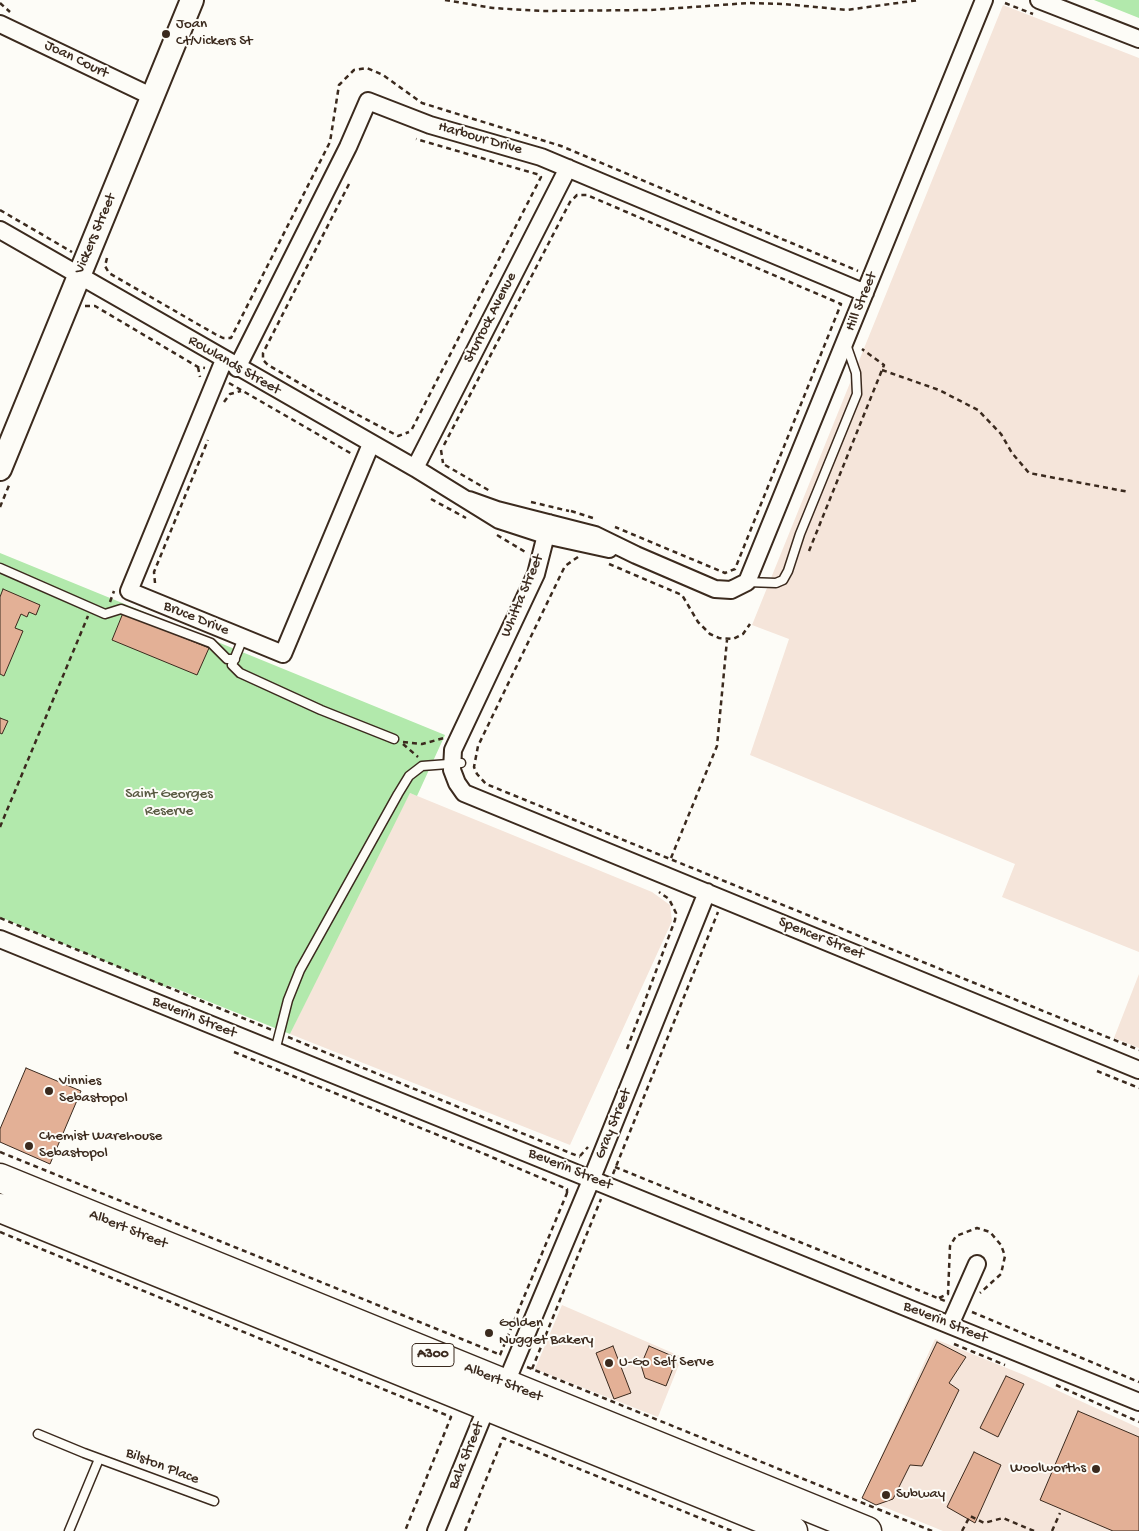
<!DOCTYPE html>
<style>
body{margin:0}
canvas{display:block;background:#fdfcf7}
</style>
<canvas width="1139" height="1531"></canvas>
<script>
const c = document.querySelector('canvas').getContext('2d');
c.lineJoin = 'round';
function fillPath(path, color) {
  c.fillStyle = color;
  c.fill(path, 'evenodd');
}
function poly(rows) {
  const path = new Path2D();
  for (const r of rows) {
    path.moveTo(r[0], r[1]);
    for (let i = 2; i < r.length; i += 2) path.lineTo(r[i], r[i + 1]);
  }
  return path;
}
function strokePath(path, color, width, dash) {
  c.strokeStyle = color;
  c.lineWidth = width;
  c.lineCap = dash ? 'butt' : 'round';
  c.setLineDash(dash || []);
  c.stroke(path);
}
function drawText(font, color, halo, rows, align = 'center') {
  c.font = font + ' "Gochi Hand",sans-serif';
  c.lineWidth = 4;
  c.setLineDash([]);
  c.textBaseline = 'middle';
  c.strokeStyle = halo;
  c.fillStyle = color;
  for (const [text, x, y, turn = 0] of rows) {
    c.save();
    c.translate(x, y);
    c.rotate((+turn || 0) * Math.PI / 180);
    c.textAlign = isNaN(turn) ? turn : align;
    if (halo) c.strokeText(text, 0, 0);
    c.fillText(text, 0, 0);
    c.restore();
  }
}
fillPath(poly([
 [1003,5,1139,58,1139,952,1002,897,1015,864,750,755,789,639,752,625],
 [410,793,652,892,670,905,672,921,570,1145,290,1034,377,854],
 [1139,974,1139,1048,1114,1038],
 [562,1305,682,1357,658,1417,535,1369],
 [935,1339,1024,1375,1139,1428,1139,1531,943,1531,862,1498]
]), '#f5e5da');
fillPath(poly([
 [1094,0,1139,0,1139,18],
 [0,553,445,735,417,796,410,793,290,1034,167,985,166,987,0,917]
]), '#b2e9ac');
const building = poly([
 [3,589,40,605,36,615,29,612,27,617,21,614,15,628,23,631,4,676,0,674,0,597,3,589],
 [123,613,209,648,197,675,112,640,123,613],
 [0,718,8,721,2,734,0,733,0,718],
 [26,1068,81,1091,50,1164,0,1142,0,1129,26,1068],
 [937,1342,966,1357,949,1383,959,1390,922,1466,910,1465,893,1499,876,1505,862,1498,937,1342],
 [613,1346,631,1393,614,1399,596,1353,613,1346],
 [649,1346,677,1358,666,1386,645,1378,641,1365,649,1346],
 [1006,1376,1024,1384,998,1437,980,1428,1006,1376],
 [1078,1411,1139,1437,1139,1531,1113,1531,1040,1500,1078,1411],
 [974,1452,1001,1465,975,1523,947,1507,974,1452]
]);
fillPath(building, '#e3b096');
strokePath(building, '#3b2a1e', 1);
const lane = poly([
 [0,568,105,614,121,609,211,643,227,659,235,659],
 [747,582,776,583,783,580,788,571,800,534,857,394,856,373,846,344],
 [243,638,232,665,240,673,321,710,394,739],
 [275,1051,288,1000,300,970,398,794,409,776,422,766,461,763],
 [38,1434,84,1453,214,1501],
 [69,1531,99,1459]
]);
const street = poly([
 [1039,0,1139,39],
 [0,24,153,97],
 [0,230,415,468,499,520,545,535,609,549],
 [224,360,129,591,283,654,371,444],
 [237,368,348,147,368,101,430,125,541,157,865,293],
 [415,468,568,168],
 [469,500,497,510,595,535,636,555,715,589,731,590,747,582,984,0],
 [549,523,536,574,453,750,452,770,457,783,464,793,1139,1070],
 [0,939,1139,1402],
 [950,1325,977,1264],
 [495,1409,592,1178,707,892],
 [436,1531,490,1399]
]);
const secondary = poly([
 [0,469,192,0]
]);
const highway = poly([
 [0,1178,867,1531],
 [0,1208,793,1531]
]);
strokePath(lane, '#3b2a1e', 11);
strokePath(street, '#3b2a1e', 20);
strokePath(secondary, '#3b2a1e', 26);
strokePath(highway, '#3b2a1e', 31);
strokePath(poly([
 [445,0,493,8,542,11,651,10,749,3,784,4,847,10,919,0],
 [0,3,10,12],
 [1005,3,1033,14],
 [349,184,263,353,263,360,268,365,320,395,398,436,409,432],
 [0,210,72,252],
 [107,258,105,266,109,273,215,334,223,338,231,338,330,142,339,85,354,70,367,68,383,75,422,103,561,146,858,271],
 [85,306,95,306,198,367,205,368],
 [198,367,200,377],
 [882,370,939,390,978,410,1001,434,1012,453,1029,473,1129,492],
 [229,383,352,454],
 [224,402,230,394,241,391],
 [412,429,541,177,540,175,416,139],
 [444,445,570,202,577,195,587,195,841,304,735,569,725,573,615,527],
 [441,450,443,463],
 [445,465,490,491],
 [431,499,466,518],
 [531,502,569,511],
 [0,507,10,483],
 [571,511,596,519],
 [497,535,527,553],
 [809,551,884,365,862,349],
 [578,557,565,566,478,746,474,767,477,774,486,784,1139,1050],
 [609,564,682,595,698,622,710,634,719,638,733,639,743,634,750,624],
 [155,583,154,572,208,440],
 [110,602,114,591],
 [403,742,422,744,444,738],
 [403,744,418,757],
 [0,827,88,616],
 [671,858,717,746,727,640],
 [0,918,272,1030],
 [288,1037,580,1157],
 [627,1049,675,920,676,913,669,899,659,892],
 [234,1052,487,1155,567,1189,567,1193,571,1194],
 [1097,1071,1139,1088],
 [0,1152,501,1355],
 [580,1156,588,1147],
 [615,1167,945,1301],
 [613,1174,718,912],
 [0,1232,451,1417,405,1531],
 [939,1298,948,1294,950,1246,956,1236,977,1228,990,1232,1001,1245,1005,1256,1001,1274,980,1293],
 [972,1312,1139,1382],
 [954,1344,1005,1365],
 [500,1355,567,1193],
 [527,1367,932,1531],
 [532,1369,601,1199],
 [1056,1385,1139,1422],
 [465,1531,503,1438,732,1531],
 [962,1531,970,1516,984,1523,1003,1518,1034,1531],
 [1052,1531,1060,1513]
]), '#3b2a1e', 2.5, [5, 4]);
strokePath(lane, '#fdfcf7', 8);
strokePath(street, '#fdfcf7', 16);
strokePath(secondary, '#fdfcf7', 22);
strokePath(highway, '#fdfcf7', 28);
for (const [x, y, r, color] of [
 [166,34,5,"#3b2a1e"],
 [49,1091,5,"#3b2a1e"],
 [29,1146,5,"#3b2a1e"],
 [489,1333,5,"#3b2a1e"],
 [609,1363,5,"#3b2a1e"],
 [1096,1469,5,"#3b2a1e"],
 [886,1495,5,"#3b2a1e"]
]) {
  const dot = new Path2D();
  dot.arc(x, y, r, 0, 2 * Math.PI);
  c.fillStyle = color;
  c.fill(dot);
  strokePath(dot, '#fdfcf7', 2);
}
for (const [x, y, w] of [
 [433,1355,42]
]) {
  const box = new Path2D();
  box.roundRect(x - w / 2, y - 11.5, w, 23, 4);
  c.fillStyle = '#fdfcf7';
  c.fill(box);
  strokePath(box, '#3b2a1e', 1);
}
drawText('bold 14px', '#3b2a1e', null, [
 ["A300",433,1355]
]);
drawText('15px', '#3b2a1e', '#fdfcf7', [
 ["Joan",176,25],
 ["Ct/Vickers St",176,42],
 ["Vinnies",59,1082],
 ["Sebastopol",59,1099],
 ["Chemist Warehouse",39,1137],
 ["Sebastopol",39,1154],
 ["Golden",499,1324],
 ["Nugget Bakery",499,1341],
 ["U-Go Self Serve",619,1363],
 ["Woolworths",1086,1469,"right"],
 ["Subway",896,1495]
], 'left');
drawText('15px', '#3b2a1e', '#fdfcf7', [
 ["Joan Court",76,60,26],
 ["Harbour Drive",480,139,16],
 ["Vickers Street",96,234,-67],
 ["Hill Street",862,302,-68],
 ["Sturrock Avenue",491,318,-63],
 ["Rowlands Street",234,366,30],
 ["Whitta Street",523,596,-67],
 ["Bruce Drive",196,619,22],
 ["Spencer Street",821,939,22],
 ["Beverin Street",194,1018,22],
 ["Gray Street",614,1124,-68],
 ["Beverin Street",570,1170,22],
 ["Albert Street",128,1230,22],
 ["Beverin Street",945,1323,22],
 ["Albert Street",503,1383,22],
 ["Bala Street",467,1456,-68],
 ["Bilston Place",162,1467,21]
]);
drawText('15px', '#595a42', '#fdfcf7', [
 ["Saint Georges",169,795],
 ["Reserve",169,812]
]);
</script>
